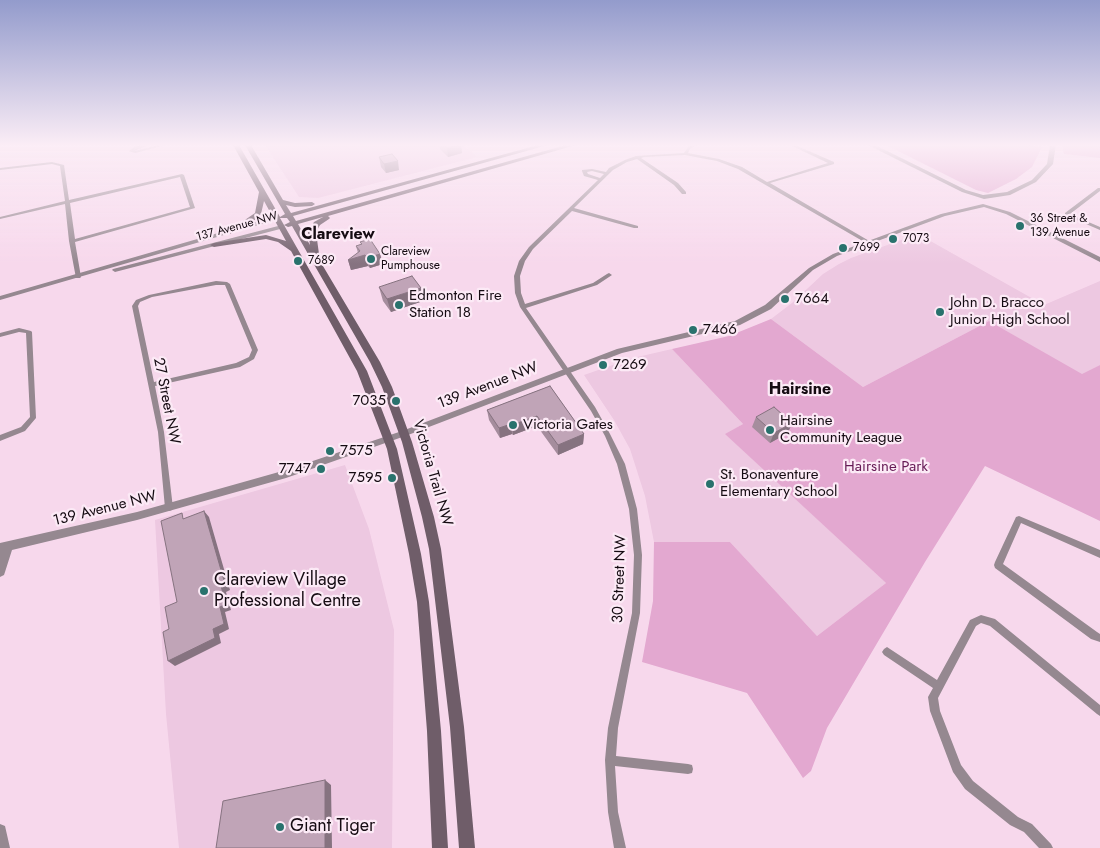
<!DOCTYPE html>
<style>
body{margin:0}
canvas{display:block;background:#f7d8ec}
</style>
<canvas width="1100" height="848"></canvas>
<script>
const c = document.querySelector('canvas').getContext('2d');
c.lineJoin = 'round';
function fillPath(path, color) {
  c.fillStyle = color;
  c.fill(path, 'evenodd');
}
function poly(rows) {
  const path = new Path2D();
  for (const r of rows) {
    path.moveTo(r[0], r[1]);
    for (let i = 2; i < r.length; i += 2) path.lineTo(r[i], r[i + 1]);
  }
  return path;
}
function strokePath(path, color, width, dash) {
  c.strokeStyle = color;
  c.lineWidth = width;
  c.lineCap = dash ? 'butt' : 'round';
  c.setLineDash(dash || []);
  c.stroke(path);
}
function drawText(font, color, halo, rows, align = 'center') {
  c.font = font + ' Jost,sans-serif';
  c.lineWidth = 4.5;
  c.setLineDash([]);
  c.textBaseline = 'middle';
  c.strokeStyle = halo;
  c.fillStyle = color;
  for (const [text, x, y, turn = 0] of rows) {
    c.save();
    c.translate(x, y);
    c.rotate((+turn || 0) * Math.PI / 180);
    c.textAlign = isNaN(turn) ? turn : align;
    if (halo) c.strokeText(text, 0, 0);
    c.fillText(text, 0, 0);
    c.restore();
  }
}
fillPath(poly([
 [265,145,463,145,477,157,318,198,299,197],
 [918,234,1044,305,1100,281,1100,365,1082,375,989,321,863,387,771,319,792,303,823,274,839,264,851,258],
 [672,349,743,424,726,434,886,583,817,636,730,542,654,542,645,496,630,449,614,420,584,375,633,358],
 [345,465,369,529,394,630,392,848,179,848,166,714,155,520]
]), '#edc8e1');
fillPath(poly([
 [886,145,1026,145,1042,147,1032,167,1016,179,988,193,976,190],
 [1062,145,1100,145,1100,158,1064,154],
 [771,319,863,387,989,321,1082,374,1100,365,1100,521,985,466,925,562,827,728,811,771,803,778,747,693,642,662,653,601,654,542,730,542,817,636,886,583,725,434,743,424,672,349,729,336]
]), '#e3a8d0');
fillPath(poly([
 [142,145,149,145,134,151,159,145,166,145,135,153,129,151,134,147,142,145],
 [692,145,697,145,690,149,688,153,719,159,742,167,767,182,828,163,790,145,795,145,834,162,834,164,770,183,871,242,868,244,866,243,738,169,717,161,685,155,644,157,641,158,678,183,686,192,686,194,682,194,674,185,637,159,627,162,613,170,574,208,638,226,638,228,634,228,572,211,533,249,525,261,520,276,521,293,525,304,593,283,607,274,609,273,612,275,597,285,526,308,595,407,610,434,625,464,637,509,642,555,640,613,618,728,616,756,688,764,692,765,693,769,692,773,688,774,615,766,618,812,626,848,614,848,608,812,605,760,608,728,632,613,634,555,629,509,617,464,605,436,591,411,520,307,515,293,514,276,519,261,529,247,598,180,584,176,582,171,582,170,592,169,606,172,609,168,625,160,636,156,684,153,688,147,692,145],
 [592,171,604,174,600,178,588,174,587,172,592,171],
 [52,162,64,165,69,200,182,174,184,175,195,208,75,242,81,277,80,278,76,278,69,241,65,204,0,219,0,217,65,201,60,166,52,164,0,170,0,168,52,162],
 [180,177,190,207,75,239,70,203,180,177],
 [1098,188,1100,188,1100,191,1070,214,1100,227,1100,230,1065,215,1065,213,1098,188],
 [216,281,227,282,230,284,258,350,254,359,240,367,155,386,164,432,173,508,172,510,169,511,166,510,165,508,158,432,132,306,136,300,149,295,216,281],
 [216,285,225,285,252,350,249,357,236,363,154,382,138,306,140,302,152,297,216,285],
 [19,328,31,331,32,332,36,418,25,431,0,441,0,435,21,427,30,417,26,333,19,332,0,337,0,333,19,328],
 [1019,516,1100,550,1100,558,1021,523,1003,564,1097,632,1100,634,1100,642,1091,639,995,568,994,565,995,562,1016,517,1019,516],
 [981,615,995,619,1100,705,1100,716,1097,714,990,626,981,623,976,626,938,698,940,711,961,765,973,781,1018,817,1032,824,1051,844,1053,848,1039,848,1024,832,1010,825,965,789,953,772,930,711,928,697,933,688,884,655,882,652,884,649,887,647,890,649,937,680,970,620,981,615]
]), '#958890');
fillPath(poly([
 [868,145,875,145,966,190,983,195,1007,192,1032,180,1047,164,1050,145,1056,145,1053,164,1036,182,1010,195,984,199,962,192,868,145],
 [983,204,1010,212,1100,257,1100,262,1006,214,984,207,945,216,837,256,813,270,771,309,740,325,622,353,408,435,286,478,137,520,12,550,5,572,4,575,0,577,0,543,137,512,286,470,402,431,617,349,735,321,765,305,809,268,833,254,941,214,983,204],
 [277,216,280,218,279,219,0,300,0,296,277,216],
 [282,225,284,226,284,228,115,272,112,270,113,269,282,225],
 [0,824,5,826,10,848,0,848,0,824]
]), '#958890');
fillPath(poly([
 [233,145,239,145,280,217,285,214,245,145,251,145,283,200,295,203,312,202,315,204,312,206,295,207,286,205,291,213,538,145,548,145,293,216,296,221,566,145,576,145,328,216,330,218,329,219,320,225,316,232,319,254,317,256,380,362,392,387,412,442,434,517,441,549,464,727,475,848,459,848,450,727,429,549,422,517,402,442,382,387,370,362,292,226,288,227,284,225,290,222,287,218,280,218,367,371,397,449,421,554,429,602,441,731,448,848,432,848,427,731,417,602,409,554,387,449,357,371,291,251,278,242,266,239,214,247,210,245,214,243,266,235,286,241,264,201,261,214,248,226,227,235,220,233,242,222,255,213,259,192,233,145],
 [323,217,314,222,308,232,310,245,298,224,323,217]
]), '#6f5d69');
fillPath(poly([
 [439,145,461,145,462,153,448,157,440,149],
 [379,157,399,170,386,173,381,167],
 [360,242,380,254,383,264,370,268,368,266,351,270,348,260,358,253,356,246,361,244],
 [379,287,423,301,391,312,383,301],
 [550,386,584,434,583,444,558,455,537,426,513,435,512,434,500,438,489,420,487,410],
 [756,417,788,433,770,443,752,427]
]), '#a58d9d');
fillPath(poly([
 [458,145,461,145,462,153,448,157,447,148],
 [398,161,399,170,386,173,384,164],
 [380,254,383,264,370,268,367,258],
 [365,255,368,266,351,270,348,260],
 [421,288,423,301,391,312,387,299],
 [537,416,537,426,513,435,512,425],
 [792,423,788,433,770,443,774,433],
 [511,424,512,434,500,438,499,428],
 [584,434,583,444,558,455,558,445],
 [204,511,209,517,230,590,226,592,231,610,225,612,229,629,219,634,221,643,175,666,168,661,213,629,220,607,221,586],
 [325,780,331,785,332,848,325,848]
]), '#867380');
const building = poly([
 [444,145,458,145,447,148,444,145],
 [392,154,398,161,384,164,379,157,392,154],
 [370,239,380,254,367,258,365,255,348,260,360,251,356,246,362,244,360,242,370,239],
 [412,276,421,288,387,299,379,287,412,276],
 [550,386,584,434,558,445,537,416,512,425,511,424,499,428,487,410,550,386],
 [774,407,792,423,774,433,756,417,774,407],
 [204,511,225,584,221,586,226,604,220,607,224,624,213,629,215,638,168,661,163,632,169,629,165,607,177,602,161,521,182,513,183,519,204,511],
 [325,780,325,848,216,848,223,801,325,780]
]);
fillPath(building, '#c0a4b7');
strokePath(building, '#867380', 1);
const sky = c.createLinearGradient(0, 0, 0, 264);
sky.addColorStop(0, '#939bcc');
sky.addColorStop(0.55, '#fbedf6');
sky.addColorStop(1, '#fbedf600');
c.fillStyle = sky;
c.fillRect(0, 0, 1100, 264);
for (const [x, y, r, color] of [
 [1020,226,5,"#29726d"],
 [893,239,5,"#29726d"],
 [843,248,5,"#29726d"],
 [371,259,5,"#29726d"],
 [298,261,5,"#29726d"],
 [785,299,5,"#29726d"],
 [399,305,5,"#29726d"],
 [940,312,5,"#29726d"],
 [693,330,5,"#29726d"],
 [603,365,5,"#29726d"],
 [396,401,5,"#29726d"],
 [513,425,5,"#29726d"],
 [770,430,5,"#29726d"],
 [330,451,5,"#29726d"],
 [321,469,5,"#29726d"],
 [392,478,5,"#29726d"],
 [710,484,5,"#29726d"],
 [204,591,5,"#29726d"],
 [280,827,5,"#29726d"]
]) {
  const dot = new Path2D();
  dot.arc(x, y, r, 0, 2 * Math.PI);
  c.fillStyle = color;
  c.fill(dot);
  strokePath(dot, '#fceaf6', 2);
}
drawText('12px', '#150b12', '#fceaf6', [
 ["36 Street &",1030,219],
 ["139 Avenue",1030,233],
 ["7073",903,239],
 ["7699",853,248],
 ["Clareview",381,252],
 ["Pumphouse",381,266],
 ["7689",308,261]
], 'left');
drawText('12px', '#150b12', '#fceaf6', [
 ["137 Avenue NW",237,227,-15]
]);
drawText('15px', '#150b12', '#fceaf6', [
 ["Edmonton Fire",409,296],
 ["Station 18",409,313],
 ["7664",795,299],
 ["John D. Bracco",950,303],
 ["Junior High School",950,320],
 ["7466",703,330],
 ["7269",613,365],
 ["7035",386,401,"right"],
 ["Hairsine",780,421],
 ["Community League",780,438],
 ["Victoria Gates",523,425],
 ["7575",340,451],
 ["7747",311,469,"right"],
 ["St. Bonaventure",720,475],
 ["Elementary School",720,492],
 ["7595",382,478,"right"]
], 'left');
drawText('15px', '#150b12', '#fceaf6', [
 ["139 Avenue NW",488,386,-21],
 ["27 Street NW",166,401,79],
 ["Victoria Trail NW",432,473,74],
 ["139 Avenue NW",105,509,-14],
 ["30 Street NW",620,579,-88]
]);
drawText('15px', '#661a55', '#fceaf6', [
 ["Hairsine Park",886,467]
]);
drawText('bold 16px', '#150b12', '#fceaf6', [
 ["Clareview",338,235]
]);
drawText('bold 16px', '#150b12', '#fceaf6', [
 ["Hairsine",800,390]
]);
drawText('18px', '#150b12', '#fceaf6', [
 ["Clareview Village",214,581],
 ["Professional Centre",214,602],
 ["Giant Tiger",290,827]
], 'left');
</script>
